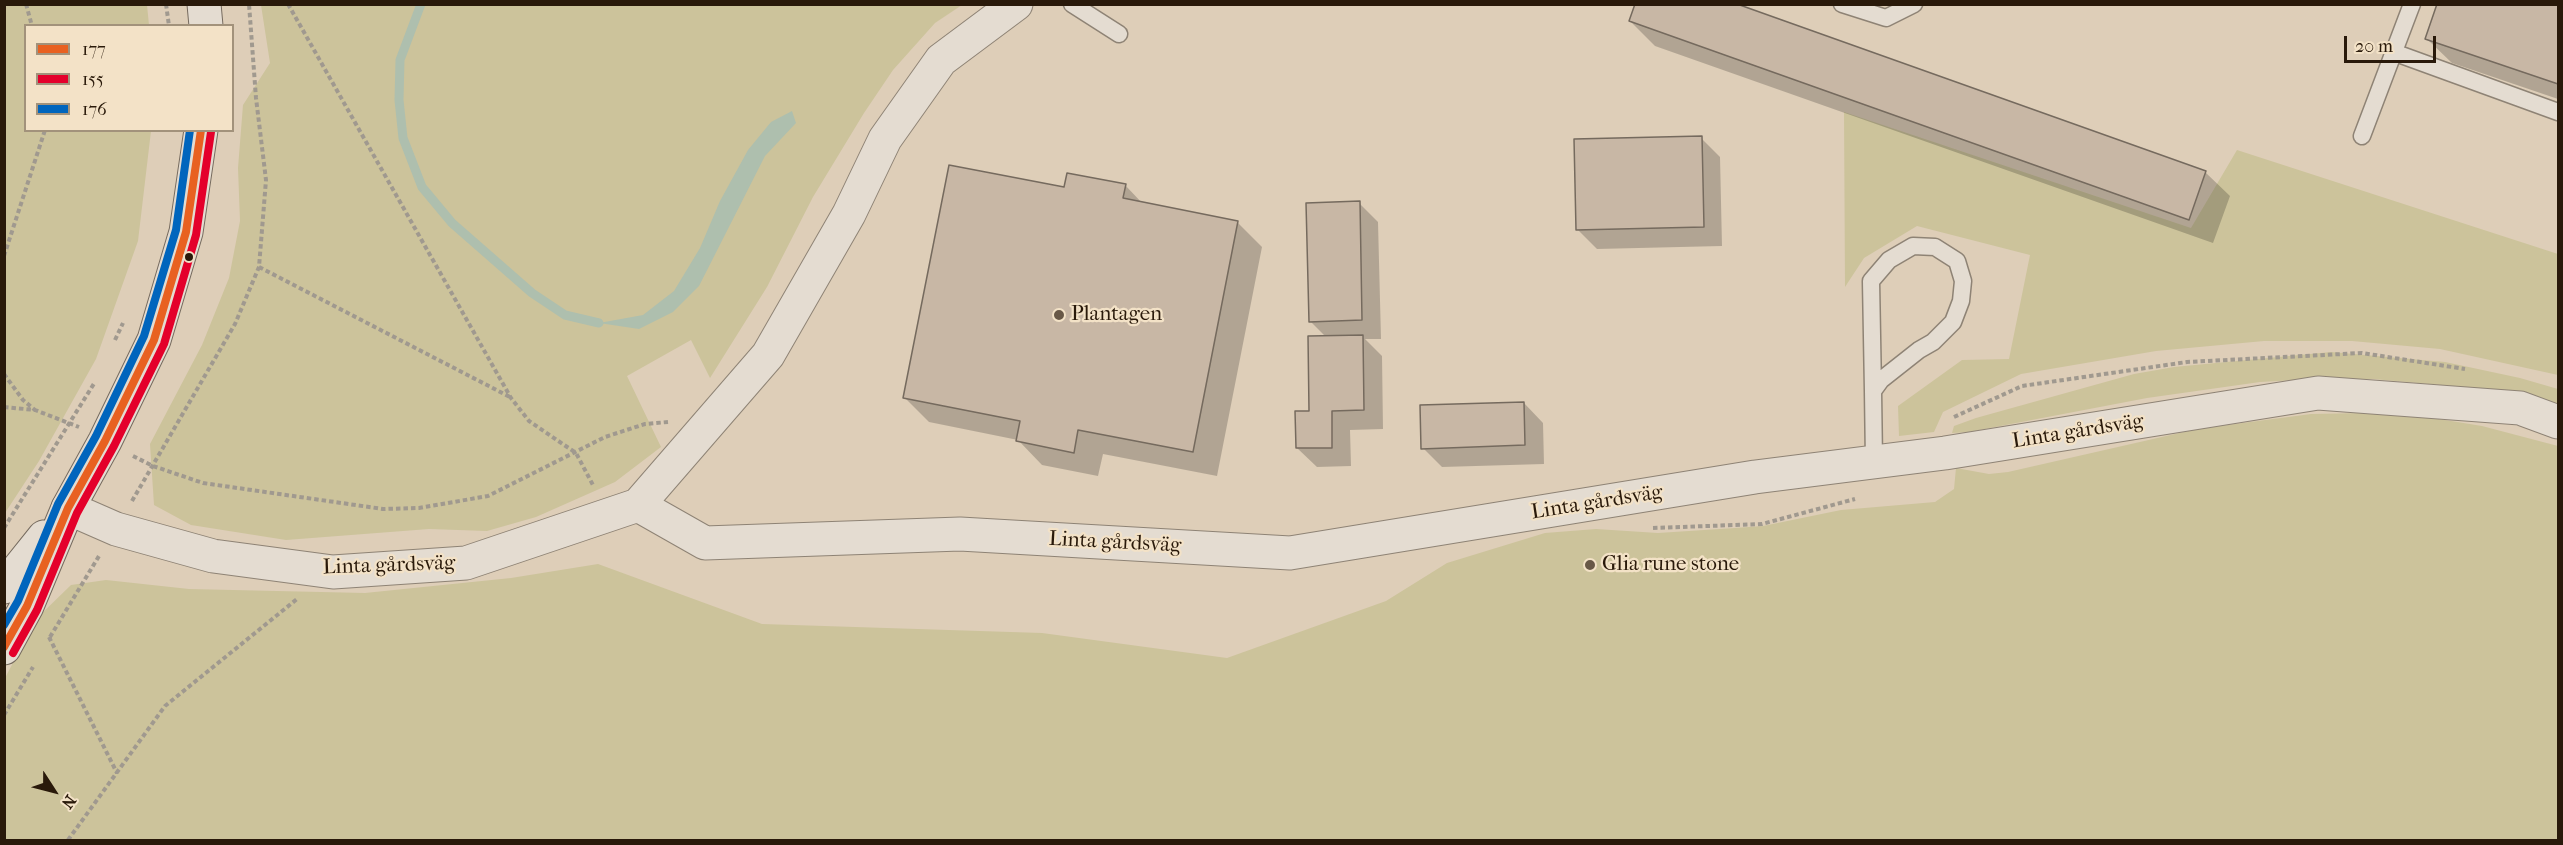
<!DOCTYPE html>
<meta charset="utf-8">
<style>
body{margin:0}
#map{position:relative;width:2563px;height:845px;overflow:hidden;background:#deceb8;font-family:"IM FELL French Canon",serif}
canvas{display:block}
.frame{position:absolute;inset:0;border:6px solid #29190a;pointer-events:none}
.legend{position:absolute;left:24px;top:24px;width:210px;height:108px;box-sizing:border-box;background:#f3e2c7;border:2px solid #a2927b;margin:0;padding:8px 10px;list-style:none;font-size:18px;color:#29190a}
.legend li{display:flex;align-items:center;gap:12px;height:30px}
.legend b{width:30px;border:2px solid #a2927b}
.north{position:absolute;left:24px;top:761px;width:60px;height:60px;-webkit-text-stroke:4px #f3e2c7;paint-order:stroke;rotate:126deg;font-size:16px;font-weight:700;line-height:24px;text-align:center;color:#29190a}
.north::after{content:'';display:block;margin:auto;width:21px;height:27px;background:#29190a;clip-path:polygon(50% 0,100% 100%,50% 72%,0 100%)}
.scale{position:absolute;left:2344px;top:36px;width:92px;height:27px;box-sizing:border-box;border:3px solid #29190a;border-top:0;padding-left:8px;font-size:18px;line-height:21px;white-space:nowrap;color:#29190a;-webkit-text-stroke:4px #f3e2c7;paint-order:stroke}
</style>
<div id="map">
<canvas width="2563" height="845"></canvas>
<div class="frame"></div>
<ul class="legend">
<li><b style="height:8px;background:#e86121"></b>177</li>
<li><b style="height:8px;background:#e4002b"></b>155</li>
<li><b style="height:8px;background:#0065bd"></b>176</li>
</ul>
<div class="north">N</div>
<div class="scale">20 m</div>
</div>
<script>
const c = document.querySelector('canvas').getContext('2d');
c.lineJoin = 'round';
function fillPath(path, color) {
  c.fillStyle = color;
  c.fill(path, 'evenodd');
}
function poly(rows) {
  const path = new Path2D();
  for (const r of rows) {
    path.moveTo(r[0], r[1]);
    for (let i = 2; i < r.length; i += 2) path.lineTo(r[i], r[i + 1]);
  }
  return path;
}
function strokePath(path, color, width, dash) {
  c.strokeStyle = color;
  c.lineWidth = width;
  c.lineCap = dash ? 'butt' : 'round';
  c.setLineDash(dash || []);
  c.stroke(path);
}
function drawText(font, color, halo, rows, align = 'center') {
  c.font = font + ' "IM FELL French Canon",serif';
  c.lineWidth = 4.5;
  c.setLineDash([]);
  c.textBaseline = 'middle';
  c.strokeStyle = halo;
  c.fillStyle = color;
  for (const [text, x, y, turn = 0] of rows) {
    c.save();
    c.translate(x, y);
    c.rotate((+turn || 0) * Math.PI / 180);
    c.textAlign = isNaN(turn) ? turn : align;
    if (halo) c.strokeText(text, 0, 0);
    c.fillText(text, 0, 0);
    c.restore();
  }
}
fillPath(poly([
 [5,4,147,5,149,25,26,26,26,130,151,131,138,241,96,359,39,461,5,513],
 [261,5,962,5,935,23,893,70,864,113,813,197,767,287,710,378,691,340,627,376,661,447,615,482,536,517,487,531,429,529,286,540,191,525,154,505,150,444,202,345,229,278,240,221,238,168,243,105,270,63],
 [1844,112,2191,228,2237,150,2558,254,2558,375,2440,349,2352,341,2264,341,2156,351,2021,374,1943,412,1934,432,1899,436,1898,406,1962,360,2009,359,2030,255,1917,226,1864,258,1845,287],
 [2331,352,2445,362,2520,378,2558,389,2558,410,2463,387,2373,379,2315,379,2260,382,2147,398,1969,432,1952,433,1954,426,1976,418,2134,374,2174,367],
 [2362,413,2420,416,2482,426,2558,446,2558,840,5,840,5,678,36,619,71,585,106,580,189,589,365,593,511,578,598,564,762,624,1042,633,1227,658,1386,601,1447,563,1545,533,1596,529,1658,533,1735,528,1763,526,1841,510,1935,502,1954,489,1956,468,1989,474,2008,472,2197,429,2311,414]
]), '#ccc39b');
fillPath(poly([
 [792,111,796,123,765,156,699,286,673,312,639,329,599,323,643,315,674,291,700,248,720,201,748,150,771,122]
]), '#aebfae');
fillPath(poly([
 [2439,4,2558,4,2558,99,2452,63,2427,39],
 [1630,21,2205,172,2230,196,2213,243,1655,46],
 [1701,138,1720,157,1722,246,1597,249,1577,229],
 [1125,185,1143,204,1237,222,1262,247,1217,476,1103,454,1098,476,1042,465,1018,440,929,422,905,398,1065,189],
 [1359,203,1378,222,1381,339,1365,339,1382,356,1383,429,1350,430,1351,466,1317,467,1297,448,1311,412,1326,337,1310,321],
 [1524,403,1543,423,1544,464,1442,467,1423,448]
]), '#0003');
strokePath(poly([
 [421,4,400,60,399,100,403,138,422,187,452,223,532,293,565,315,599,323]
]), '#aebfae', 9);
const building = poly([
 [1635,4,1737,4,2206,171,2189,220,1629,21,1635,4],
 [2437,4,2558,4,2558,84,2425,39,2437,4],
 [1702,136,1704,227,1576,230,1574,139,1702,136],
 [949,165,1064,187,1067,173,1126,184,1123,198,1238,221,1193,452,1078,430,1074,453,1016,441,1020,421,903,398,949,165],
 [1360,201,1362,320,1309,322,1306,203,1360,201],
 [1363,335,1364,410,1332,411,1332,448,1296,448,1295,411,1309,411,1308,336,1363,335],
 [1524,402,1525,445,1421,449,1420,405,1524,402]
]);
fillPath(building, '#c8b7a5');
strokePath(building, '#756a5e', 1.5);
const lane = poly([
 [1072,4,1119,34],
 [1842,4,1886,18,1914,4],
 [2393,52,2558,112],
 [2362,136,2412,4],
 [1873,391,1881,380,1919,350,1933,342,1953,322,1961,301,1963,281,1957,261,1935,247,1913,246,1889,260,1871,281,1873,391,1874,462]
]);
const street = poly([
 [638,505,705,543,960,534,1290,553,1755,477,1945,453,2318,393,2520,408,2558,422],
 [68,508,116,529,213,556,333,572,466,563,638,505,768,355,849,214,885,139,941,60,1016,4]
]);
const secondary = poly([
 [204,4,206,26],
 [4,587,44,537],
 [4,648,27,606,68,508,105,441,154,340,186,232,201,130]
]);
strokePath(lane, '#8e8375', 19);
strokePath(street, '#8e8375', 35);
strokePath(secondary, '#756a5e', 35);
strokePath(poly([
 [26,4,32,26],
 [166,4,169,26],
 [288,4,511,398,529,421,576,453,594,487],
 [4,256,45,130],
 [259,267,510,397],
 [115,340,123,323],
 [4,374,23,400,35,410],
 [4,407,35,410,79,427],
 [1954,417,2022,386,2187,362,2362,353,2465,369],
 [133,456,153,466,203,483,383,509,419,508,488,496,605,437,645,424,668,422],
 [132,501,235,324,259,267,266,180,256,98,249,4],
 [4,528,95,382],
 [1653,528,1762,524,1855,499],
 [49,637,117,773],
 [50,637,99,556],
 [4,715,33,667],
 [68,840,165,706,297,599]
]), '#a0998f', 4, [4.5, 3]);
strokePath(lane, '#e4dcd1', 16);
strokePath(street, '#e4dcd1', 33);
strokePath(secondary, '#e4dcd1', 33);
strokePath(poly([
 [4,647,27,606,68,508,105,441,154,340,186,232,201,130]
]), '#e86121', 8);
strokePath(poly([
 [13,653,37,610,77,513,114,446,164,344,196,235,211,132]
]), '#e4002b', 8);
strokePath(poly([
 [4,625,18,601,58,504,96,436,144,336,176,230,190,130]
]), '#0065bd', 8);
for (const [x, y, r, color] of [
 [189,257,5,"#29190a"],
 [1059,315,6,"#685847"],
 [1590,565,6,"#685847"]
]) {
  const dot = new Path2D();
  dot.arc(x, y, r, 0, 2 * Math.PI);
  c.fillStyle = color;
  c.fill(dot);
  strokePath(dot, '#f3e2c7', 2);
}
drawText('21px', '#29190a', '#f3e2c7', [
 ["Plantagen",1071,315],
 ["Glia rune stone",1602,565]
], 'left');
drawText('21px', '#29190a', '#f3e2c7', [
 ["Linta gårdsväg",2078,432,-9],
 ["Linta gårdsväg",1597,503,-9],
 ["Linta gårdsväg",1115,543,3],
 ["Linta gårdsväg",389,566,-2]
]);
</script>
